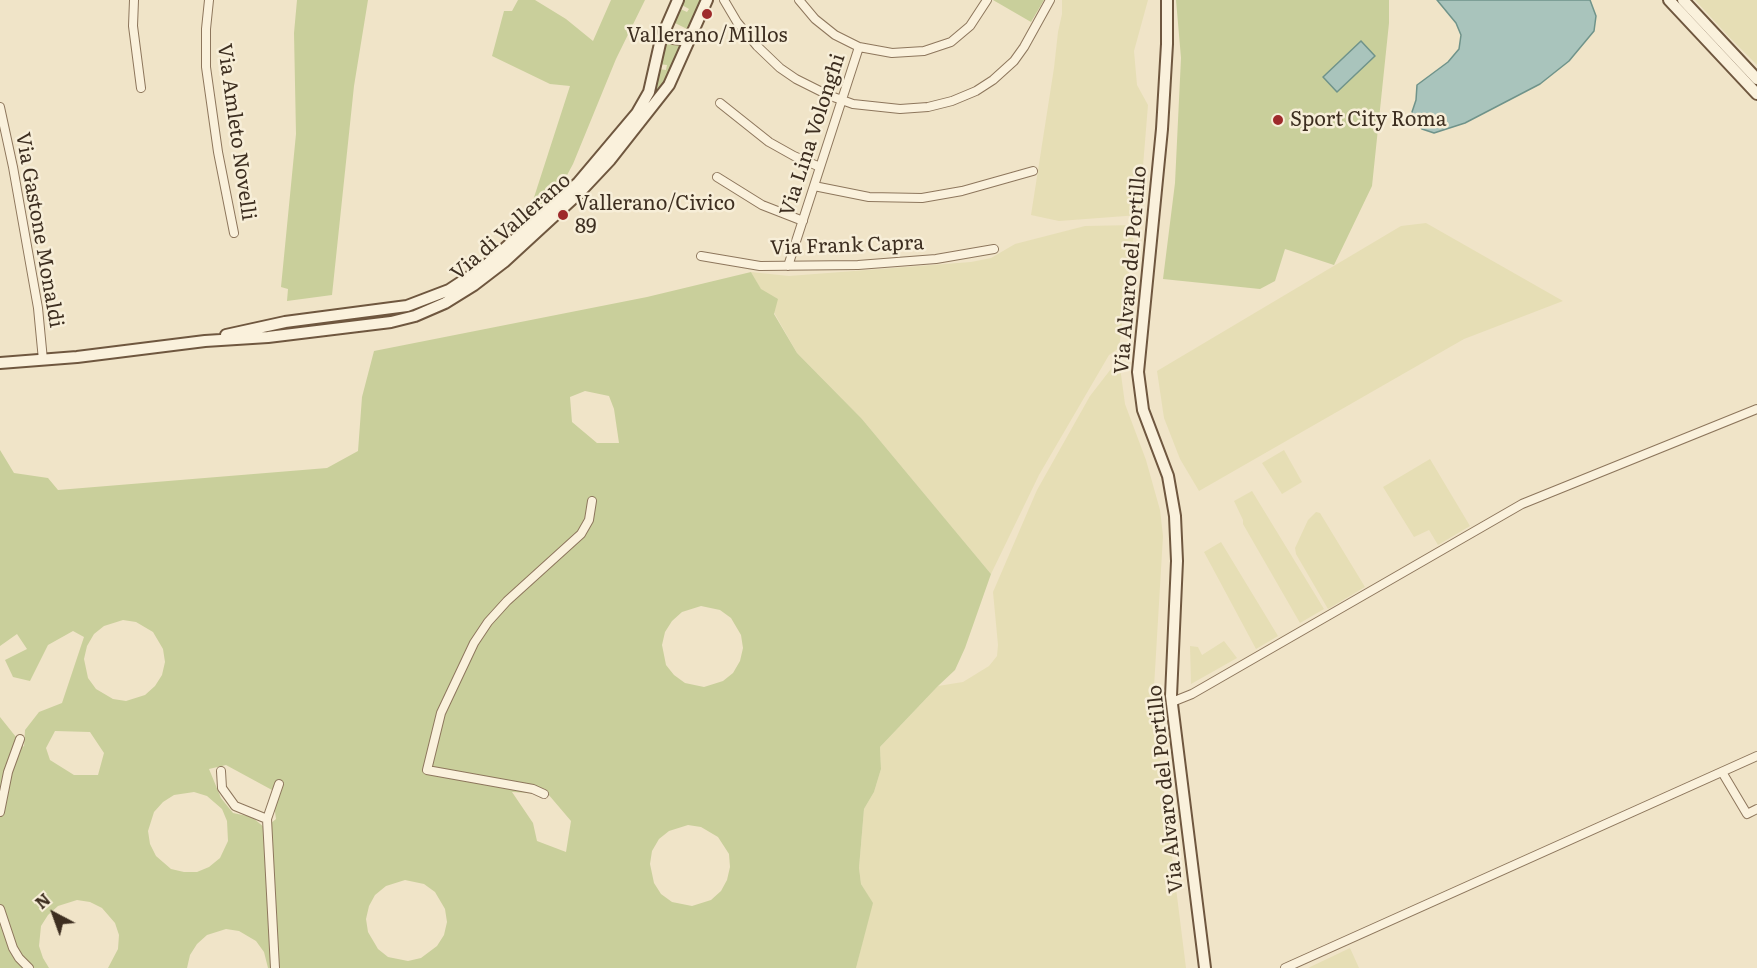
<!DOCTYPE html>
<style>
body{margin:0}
#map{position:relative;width:1757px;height:968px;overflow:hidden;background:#f0e4c8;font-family:Literata,serif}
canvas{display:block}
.north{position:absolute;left:24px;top:884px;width:60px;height:60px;-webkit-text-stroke:4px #f7eed8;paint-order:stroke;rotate:319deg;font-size:16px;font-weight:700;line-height:24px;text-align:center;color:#3d2e20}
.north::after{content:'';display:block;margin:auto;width:21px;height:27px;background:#3d2e20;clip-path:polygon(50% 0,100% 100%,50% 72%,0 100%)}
</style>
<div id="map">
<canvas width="1757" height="968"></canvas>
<div class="north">N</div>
</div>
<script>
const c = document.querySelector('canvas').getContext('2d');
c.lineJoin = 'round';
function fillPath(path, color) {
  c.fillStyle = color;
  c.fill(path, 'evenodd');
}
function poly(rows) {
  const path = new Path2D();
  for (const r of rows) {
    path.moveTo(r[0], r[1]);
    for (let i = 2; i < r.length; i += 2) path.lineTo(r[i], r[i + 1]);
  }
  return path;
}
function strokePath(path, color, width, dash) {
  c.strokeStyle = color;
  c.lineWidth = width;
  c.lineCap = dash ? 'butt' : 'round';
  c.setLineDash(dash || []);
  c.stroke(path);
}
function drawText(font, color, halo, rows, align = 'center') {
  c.font = font + ' Literata,serif';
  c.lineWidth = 5;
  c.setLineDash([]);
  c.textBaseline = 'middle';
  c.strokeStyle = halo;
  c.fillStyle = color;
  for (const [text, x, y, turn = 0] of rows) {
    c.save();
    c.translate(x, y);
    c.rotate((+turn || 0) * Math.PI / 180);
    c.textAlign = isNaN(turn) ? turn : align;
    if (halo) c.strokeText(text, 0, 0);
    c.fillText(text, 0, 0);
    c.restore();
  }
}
fillPath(poly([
 [1062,0,1148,0,1134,51,1137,85,1148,105,1139,215,1059,221,1031,215,1054,68,1058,32,1062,14],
 [1695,0,1757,0,1757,65,1730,38],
 [1426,223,1563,301,1464,339,1199,491,1180,459,1164,418,1157,371,1401,226],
 [1135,225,1119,348,1109,355,1039,475,991,574,862,419,797,353,751,272,789,276,971,262,991,258,1015,244,1085,226],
 [1114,365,1120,367,1125,404,1146,460,1160,510,1163,536,1153,704,1186,968,856,968,872,903,861,884,859,868,864,809,874,792,881,769,880,747,938,686,963,682,989,666,997,656,998,645,993,592,1037,490,1090,396],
 [1284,450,1302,482,1282,494,1262,463],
 [1430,459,1470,526,1438,545,1429,530,1414,537,1383,487],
 [1252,491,1324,609,1300,623,1243,524,1243,520,1234,501],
 [1316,512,1320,513,1365,587,1328,609,1296,554,1295,548,1308,520],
 [1221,542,1278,636,1256,649,1204,552],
 [1224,641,1237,658,1191,684,1190,646,1198,647,1202,655],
 [1350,948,1359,968,1308,968]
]), '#e6deb5');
fillPath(poly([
 [297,0,368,0,354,86,332,295,287,301,288,289,281,287,296,134,294,33],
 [518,0,535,0,566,19,593,41,611,0,645,0,616,59,573,164,559,190,527,219,570,86,550,84,492,56,504,11,512,11],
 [682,0,703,0,687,29,673,22,678,8,687,12,689,9,680,4],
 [993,0,1044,0,1031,22],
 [1176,0,1389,0,1389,23,1372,186,1334,265,1285,249,1275,281,1260,289,1163,279,1175,183,1181,58],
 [665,38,671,43,682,45,665,83,648,103,659,69,666,70,667,65,659,64],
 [751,272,761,289,778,299,774,314,797,353,862,419,991,574,965,648,955,670,938,686,880,747,881,769,874,792,864,809,859,868,861,884,873,903,856,968,268,968,264,952,256,941,239,931,226,929,207,935,197,944,190,955,187,968,108,968,118,949,119,935,115,923,102,908,90,902,77,900,58,906,48,915,41,926,39,946,43,958,49,968,0,968,0,717,24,747,25,730,39,712,62,703,84,637,73,631,48,645,30,681,13,677,5,660,27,649,17,634,0,646,0,450,14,473,48,478,58,490,327,468,358,451,362,397,374,351,647,297],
 [585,391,609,396,614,409,619,443,597,443,572,422,570,397],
 [701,606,720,610,731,618,741,635,743,648,740,661,733,673,723,681,704,687,685,683,674,675,666,665,662,645,665,632,672,621,682,612],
 [123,620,136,622,153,632,163,649,165,662,162,675,155,686,145,695,126,701,113,699,96,689,88,678,84,659,87,646,94,634,104,626],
 [55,731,90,732,104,753,98,775,74,775,50,760,46,748],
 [226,765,272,790,276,819,265,828,252,817,233,813,221,798,209,769],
 [194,792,207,796,222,809,227,821,228,841,220,858,209,867,197,872,184,872,171,869,156,856,150,844,148,831,154,812,163,802,174,795],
 [512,792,548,794,571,821,566,852,537,841,533,823],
 [688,825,701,827,718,837,729,854,730,867,727,880,721,891,711,900,692,906,672,902,661,894,654,883,650,864,652,851,659,839,669,831],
 [405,880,424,884,435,892,445,909,447,922,444,935,437,946,421,958,408,961,388,957,378,949,368,932,366,919,369,906,375,895,386,886]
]), '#c9cf9b');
const water = poly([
 [1437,0,1590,0,1596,16,1594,31,1569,61,1540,84,1465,123,1434,133,1422,129,1415,121,1412,112,1416,100,1417,85,1448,62,1459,49,1461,35,1456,23,1437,0],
 [1361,41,1375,56,1337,92,1323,77,1361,41]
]);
fillPath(water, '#a9c4bc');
strokePath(water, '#6f938a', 1.5);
const street = poly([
 [134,0,133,26,141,88],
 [209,0,206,29,206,67,218,152,234,233],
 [724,0,737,22,757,46,780,68,796,79,828,95,853,104,900,109,928,107,952,101,976,91,993,80,1014,61,1024,47,1050,0],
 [799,0,815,19,835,35,859,47,892,53,924,51,951,42,970,26,987,0],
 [665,27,668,34,673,40,681,41,689,39],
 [720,103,769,142,794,156,820,167],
 [0,107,13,167,38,308,43,360],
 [717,177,762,205,803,221],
 [814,186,869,197,922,198,962,191,1033,171],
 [701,256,760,266,858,265,936,259,994,249],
 [788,266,859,47],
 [1172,702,1192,694,1522,504,1757,409],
 [221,771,222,788,235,806,267,819],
 [1722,772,1747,814,1757,809],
 [544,794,533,789,427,770,441,713,474,643,488,622,507,601,581,534,589,520,592,501],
 [0,812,8,772,20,739],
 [0,909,13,948,19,958,29,968],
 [275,968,267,819,279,784],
 [1285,968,1757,756]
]);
const secondary = poly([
 [1167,0,1167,44,1162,129,1138,372,1143,410,1168,476,1175,516,1177,561,1171,696,1205,968],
 [1669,0,1757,94],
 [1683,0,1757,79],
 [226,335,285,322,407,306,449,290,484,267,578,183,637,113,649,92,661,39,678,0],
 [0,363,77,357,205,341,268,337,391,322,415,316,445,303,474,285,504,262,579,193,610,160,669,85,707,0]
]);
strokePath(street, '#8d765c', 10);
strokePath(secondary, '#6f573f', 14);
strokePath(street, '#faf1dc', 8);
strokePath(secondary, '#faf1dc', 10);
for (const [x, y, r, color] of [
 [707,14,6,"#9e2a2b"],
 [1278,120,6,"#9e2a2b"],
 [563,215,6,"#9e2a2b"]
]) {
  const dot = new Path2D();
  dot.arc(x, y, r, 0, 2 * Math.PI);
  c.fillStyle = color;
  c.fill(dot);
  strokePath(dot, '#f7eed8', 2);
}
drawText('20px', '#3d2e20', '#f7eed8', [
 ["Vallerano/Millos",707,36,"center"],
 ["Sport City Roma",1290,120],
 ["Vallerano/Civico",575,204],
 ["89",575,227]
], 'left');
drawText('20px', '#3d2e20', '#f7eed8', [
 ["Via Amleto Novelli",236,132,82],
 ["Via Lina Volonghi",813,135,-72],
 ["Via di Vallerano",511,227,-41],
 ["Via Gastone Monaldi",39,230,80],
 ["Via Frank Capra",847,246,-2],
 ["Via Alvaro del Portillo",1131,270,-85],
 ["Via Alvaro del Portillo",1166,789,-96]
]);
</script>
